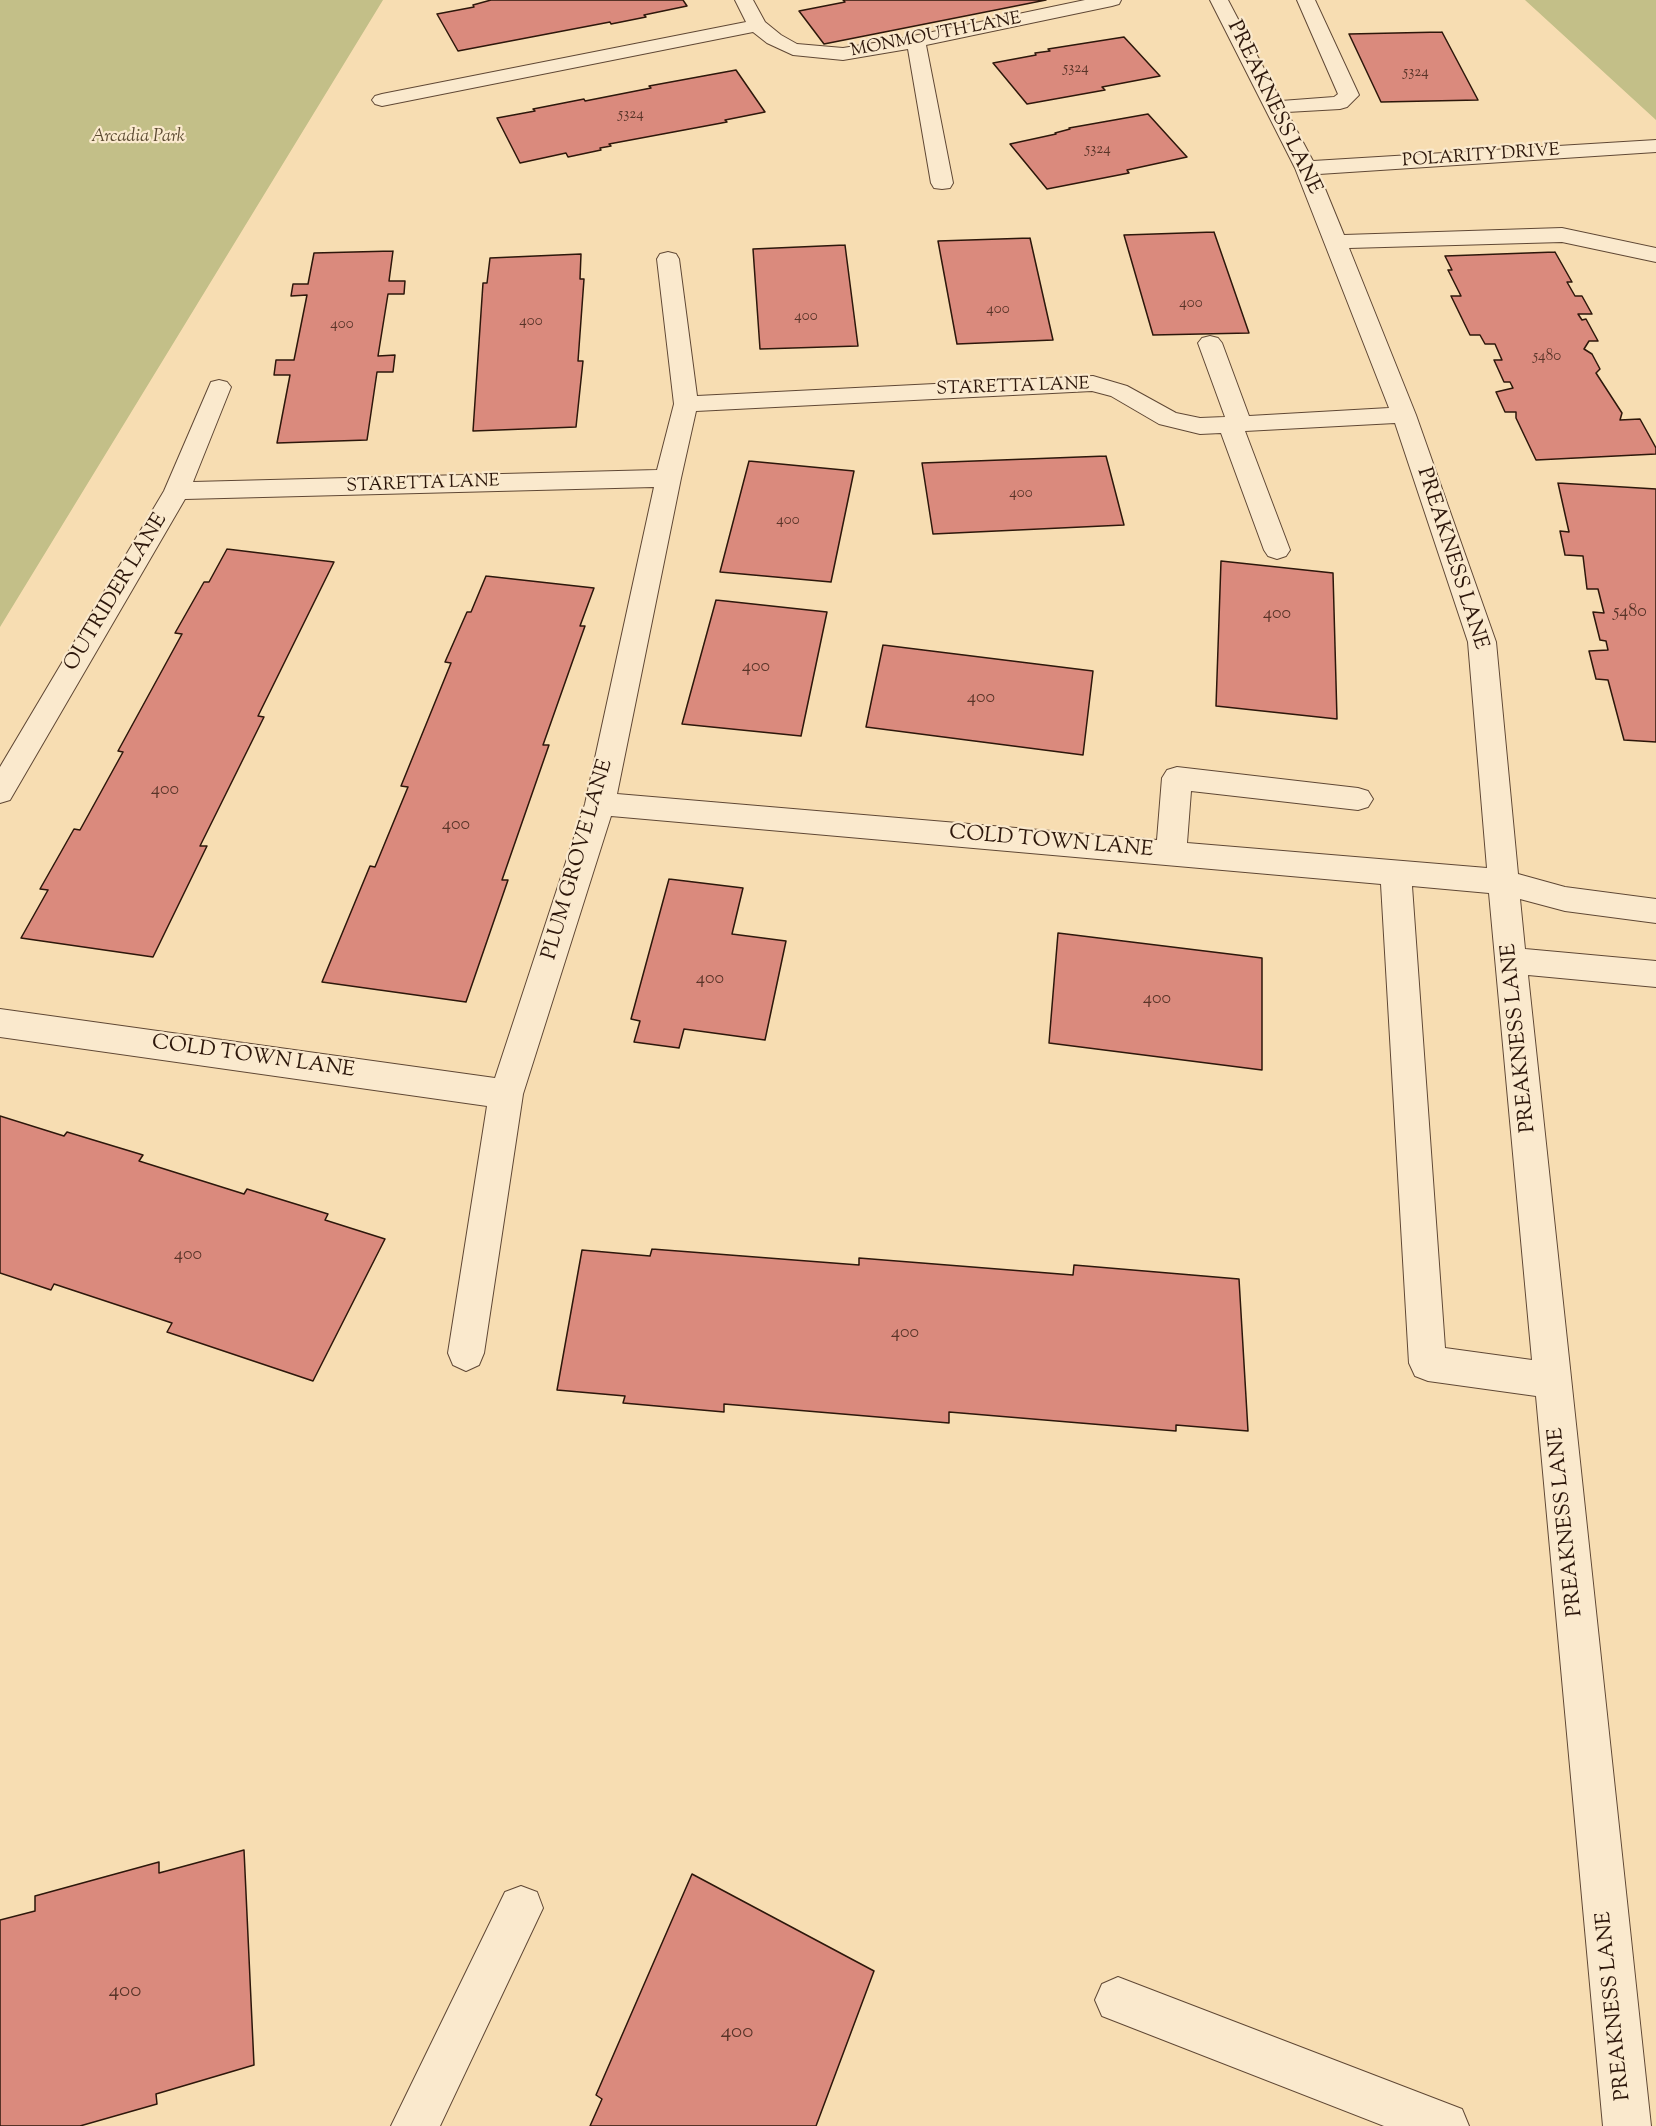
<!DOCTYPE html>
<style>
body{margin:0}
canvas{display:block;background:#f7ddb2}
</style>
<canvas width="1656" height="2126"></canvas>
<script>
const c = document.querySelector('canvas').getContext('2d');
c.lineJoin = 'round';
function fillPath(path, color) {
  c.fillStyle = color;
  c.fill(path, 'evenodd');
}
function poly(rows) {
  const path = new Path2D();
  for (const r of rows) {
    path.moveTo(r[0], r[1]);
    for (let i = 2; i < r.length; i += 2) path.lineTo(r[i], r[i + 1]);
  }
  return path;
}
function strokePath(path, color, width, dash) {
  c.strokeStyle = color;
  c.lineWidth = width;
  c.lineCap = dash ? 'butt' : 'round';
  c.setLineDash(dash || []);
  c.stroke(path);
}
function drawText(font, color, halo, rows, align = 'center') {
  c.font = font + ' "Sorts Mill Goudy",serif';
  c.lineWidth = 4.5;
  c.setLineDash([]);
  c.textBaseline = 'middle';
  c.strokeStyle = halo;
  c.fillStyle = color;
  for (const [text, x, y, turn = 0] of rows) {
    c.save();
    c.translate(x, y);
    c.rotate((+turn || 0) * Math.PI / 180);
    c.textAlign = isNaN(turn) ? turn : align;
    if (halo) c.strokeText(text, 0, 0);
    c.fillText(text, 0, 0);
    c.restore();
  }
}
fillPath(poly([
 [0,0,383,0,0,627],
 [1525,0,1656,0,1656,120]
]), '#c3bf88');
const building = poly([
 [491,0,683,0,687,6,644,15,646,17,611,24,610,22,458,51,437,14,474,7,473,5,491,0],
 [843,0,1046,0,824,44,799,11,845,2,843,0],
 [1442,32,1478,100,1381,102,1349,34,1442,32],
 [1124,37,1160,76,1102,87,1105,90,1027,104,993,63,1036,55,1035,53,1050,51,1048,49,1124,37],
 [736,70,765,112,725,120,727,122,609,144,611,146,600,148,601,150,568,157,566,153,520,163,497,118,535,111,533,109,584,99,585,101,651,88,649,86,736,70],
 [1148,114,1187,157,1127,170,1129,173,1047,189,1010,144,1056,134,1055,133,1070,129,1069,128,1148,114],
 [1214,232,1249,333,1153,335,1124,235,1214,232],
 [1030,238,1053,340,957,344,938,241,1030,238],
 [845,245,858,346,760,349,753,249,845,245],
 [393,251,389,281,405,281,404,294,388,294,378,356,395,355,393,372,377,372,367,440,277,443,290,375,274,375,276,360,294,360,307,295,291,296,293,284,308,284,314,253,393,251],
 [1555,252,1572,282,1567,282,1575,296,1582,296,1592,314,1578,314,1582,320,1586,319,1598,341,1589,341,1584,349,1592,354,1600,369,1596,373,1622,413,1620,420,1640,419,1656,448,1656,454,1536,460,1516,418,1516,412,1505,412,1496,392,1513,388,1510,382,1504,382,1494,360,1502,360,1495,344,1485,344,1480,335,1470,335,1451,296,1461,296,1448,270,1452,270,1445,256,1555,252],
 [581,254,580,279,584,279,578,361,583,361,576,427,473,431,483,283,487,283,490,258,581,254],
 [1106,456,1124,525,933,534,922,463,1106,456],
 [749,461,854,471,831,582,720,572,749,461],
 [1558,483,1656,489,1656,742,1624,740,1608,680,1596,679,1589,651,1608,650,1606,641,1600,640,1593,612,1604,613,1598,589,1587,589,1583,556,1565,555,1560,531,1569,532,1558,483],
 [227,549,334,562,258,716,264,717,200,846,207,846,153,957,21,938,48,890,40,889,74,829,80,830,123,752,118,751,182,634,175,633,204,582,209,582,227,549],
 [1221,561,1333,573,1337,719,1216,706,1221,561],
 [486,576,594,588,580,626,585,626,543,745,549,745,502,880,508,880,466,1002,322,982,370,866,375,867,408,787,401,786,451,663,445,662,467,612,471,612,486,576],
 [716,600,827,612,801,736,682,724,716,600],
 [883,645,1093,671,1083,755,866,727,883,645],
 [669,879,743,888,732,934,786,941,765,1040,684,1029,679,1048,634,1042,640,1021,631,1019,669,879],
 [1058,933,1262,958,1262,1070,1049,1043,1058,933],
 [0,1116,64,1136,67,1132,143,1155,139,1161,244,1194,247,1189,328,1214,325,1220,385,1239,313,1381,167,1332,172,1323,54,1284,51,1290,0,1273,0,1116],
 [652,1249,859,1265,859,1258,1073,1275,1074,1265,1239,1279,1248,1431,1176,1425,1176,1431,949,1412,949,1423,724,1404,724,1412,623,1403,625,1396,557,1390,582,1250,650,1256,652,1249],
 [244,1850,254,2065,156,2094,157,2104,80,2126,0,2126,0,1920,35,1911,35,1896,159,1862,159,1873,244,1850],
 [692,1874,874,1971,816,2126,590,2126,602,2099,596,2095,692,1874]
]);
fillPath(building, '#da8a7d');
strokePath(building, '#2d170b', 1.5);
const minor = poly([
 [735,0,753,0,765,22,781,35,797,44,843,48,899,39,1085,0,1121,0,1119,4,1112,6,926,45,953,183,950,188,942,189,934,188,931,183,908,49,843,60,793,55,767,43,753,32,382,106,375,104,372,100,375,96,382,94,746,22,735,0],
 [1210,0,1228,0,1281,101,1334,97,1338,94,1297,0,1315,0,1359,95,1347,107,1340,109,1287,112,1313,161,1656,140,1656,152,1319,174,1344,235,1562,228,1656,248,1656,262,1562,242,1349,248,1416,415,1496,642,1518,874,1565,887,1656,899,1656,923,1565,911,1520,899,1525,949,1656,961,1656,987,1528,975,1651,2126,1603,2126,1536,1396,1428,1381,1415,1376,1409,1363,1381,884,611,816,523,1094,484,1353,479,1365,466,1371,453,1365,448,1353,487,1106,0,1037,0,1009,495,1078,585,804,654,487,185,499,10,800,0,803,0,767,164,491,211,382,219,380,227,382,231,387,193,482,657,470,674,404,657,259,660,254,668,252,676,254,679,259,697,396,1093,376,1127,386,1176,413,1200,418,1225,417,1198,343,1202,338,1210,336,1218,338,1222,343,1249,416,1389,408,1295,168,1210,0],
 [1092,391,1111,396,1159,424,1200,434,1221,433,1264,550,1268,556,1277,559,1286,556,1290,550,1245,431,1395,423,1468,642,1487,868,1187,843,1191,791,1358,810,1368,807,1373,799,1368,791,1358,788,1177,767,1167,770,1162,778,1157,840,617,794,681,478,696,411,1092,391],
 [1412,886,1489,893,1532,1360,1445,1348,1412,886],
 [521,1886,537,1892,543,1908,440,2126,391,2126,505,1892,521,1886],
 [1118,1977,1462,2109,1469,2126,1384,2126,1102,2016,1095,2000,1102,1984,1118,1977]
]);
strokePath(minor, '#604835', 2);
fillPath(minor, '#fae9cd');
drawText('15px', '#583428', null, [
 ["5324",1076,69],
 ["5324",1416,73],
 ["5324",631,115],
 ["5324",1098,150],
 ["400",1191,304],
 ["400",998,310],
 ["400",806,317],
 ["400",531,322],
 ["400",342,325],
 ["5480",1547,357],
 ["400",1021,494],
 ["400",788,521]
]);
drawText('18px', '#2d170b', '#fae9cd', [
 ["MONMOUTH LANE",936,36,-11],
 ["POLARITY DRIVE",1481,157,-4],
 ["STARETTA LANE",1013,388,-2],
 ["STARETTA LANE",423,485,-2]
]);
drawText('italic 18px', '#5a4930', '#fae9cd', [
 ["Arcadia Park",138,138]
]);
drawText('18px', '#583428', null, [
 ["5480",1630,613],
 ["400",1277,615],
 ["400",756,668],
 ["400",981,699],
 ["400",165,791],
 ["400",456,826],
 ["400",710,980],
 ["400",1157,1000],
 ["400",188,1256],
 ["400",905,1334]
]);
drawText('21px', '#2d170b', '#fae9cd', [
 ["PREAKNESS LANE",1273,108,64],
 ["PREAKNESS LANE",1451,559,72],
 ["OUTRIDER LANE",117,593,-59],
 ["COLD TOWN LANE",1051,843,5],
 ["PLUM GROVE LANE",579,860,-74],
 ["PREAKNESS LANE",1520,1038,-96],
 ["COLD TOWN LANE",253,1058,8],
 ["PREAKNESS LANE",1567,1522,-96],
 ["PREAKNESS LANE",1615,2006,-96]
]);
drawText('21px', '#583428', null, [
 ["400",125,1992],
 ["400",737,2033]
]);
</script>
